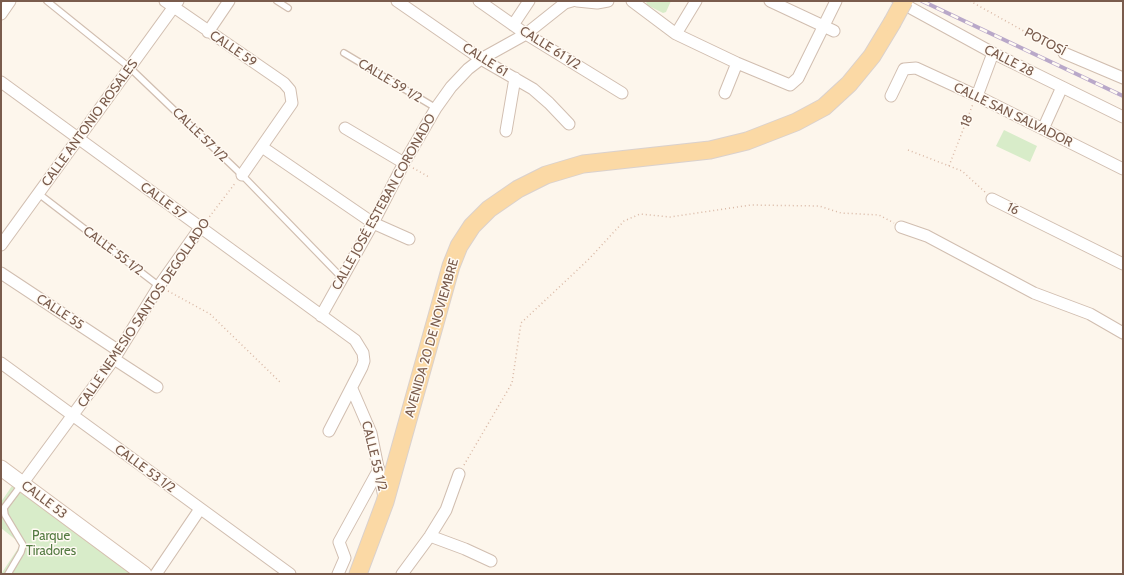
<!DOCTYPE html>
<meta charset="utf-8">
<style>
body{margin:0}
#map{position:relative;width:1124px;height:575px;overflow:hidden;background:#fdf6ec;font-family:Cabin,sans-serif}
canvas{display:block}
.frame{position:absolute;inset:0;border:2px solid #7a5c4d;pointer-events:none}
</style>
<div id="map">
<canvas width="1124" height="575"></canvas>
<div class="frame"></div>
</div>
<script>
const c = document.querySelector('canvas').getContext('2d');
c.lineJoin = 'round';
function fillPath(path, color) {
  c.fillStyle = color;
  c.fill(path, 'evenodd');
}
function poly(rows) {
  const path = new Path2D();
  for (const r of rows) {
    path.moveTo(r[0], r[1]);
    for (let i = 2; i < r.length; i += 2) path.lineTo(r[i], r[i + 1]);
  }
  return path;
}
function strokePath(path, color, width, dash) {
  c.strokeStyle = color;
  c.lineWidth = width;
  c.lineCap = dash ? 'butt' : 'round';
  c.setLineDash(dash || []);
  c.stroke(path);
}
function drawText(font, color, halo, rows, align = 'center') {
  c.font = font + ' Cabin,sans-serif';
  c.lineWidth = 3;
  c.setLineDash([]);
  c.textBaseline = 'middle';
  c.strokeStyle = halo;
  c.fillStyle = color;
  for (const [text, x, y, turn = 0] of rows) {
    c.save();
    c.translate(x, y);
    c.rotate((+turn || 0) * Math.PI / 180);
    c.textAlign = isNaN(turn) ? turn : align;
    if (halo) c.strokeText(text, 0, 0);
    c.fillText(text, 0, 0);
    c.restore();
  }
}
fillPath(poly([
 [646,1,671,1,666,12,663,13,647,5],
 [1004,130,1037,146,1030,162,996,146],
 [16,480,144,574,1,574,21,544,1,528,1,502]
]), '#d8ecc9');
const lane = poly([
 [47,1,129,67,242,175,342,278],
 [277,1,288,8],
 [344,53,436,108],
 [39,194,159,286],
 [8,574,21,552,23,545,5,515,4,508,22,484]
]);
const street = poly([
 [165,1,284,83,290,90,292,103,242,175],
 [397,1,481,59,533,89,549,103,569,124],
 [479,1,526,34,622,93],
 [577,1,597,3,608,1],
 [632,1,676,34,737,63,790,85,798,78,836,1],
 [770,1,834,31],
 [898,1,993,53,1123,117],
 [1,14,10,1],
 [513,25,529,1],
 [208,32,229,1],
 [676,34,696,1],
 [1064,53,1123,78],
 [1,82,355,340,363,353,364,361,362,367,329,431],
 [725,93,737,63],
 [891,96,904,69,916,68,977,96,1123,169],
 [977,96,993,53],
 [345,128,404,163],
 [1043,129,1062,87],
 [506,131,515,78],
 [262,147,373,223,409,239],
 [992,199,1123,264],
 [901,227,927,236,1034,293,1090,314,1123,333],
 [1,245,178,1],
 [1,273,119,351],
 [321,316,373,223,404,163,436,108,451,87,468,69,481,59,526,34,565,3,572,1],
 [114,359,157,387],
 [1,363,290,574],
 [352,389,371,433,384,497],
 [22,484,114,359,159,286,200,228],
 [430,536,465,549,491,561],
 [156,574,200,509],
 [338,574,345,558,339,542,379,469],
 [402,574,430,536,446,510,459,474]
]);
const secondary = poly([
 [1,468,144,574]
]);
const primary = poly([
 [358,574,385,502,451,266,459,246,472,226,489,209,518,189,546,175,583,164,710,150,747,141,796,122,824,107,849,84,872,56,892,23]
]);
strokePath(lane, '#d1beb0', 8);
strokePath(street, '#d1beb0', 13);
strokePath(secondary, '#d6c0b0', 17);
strokePath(primary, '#dad1cd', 19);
strokePath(poly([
 [970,1,1056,49],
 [908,150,962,171,985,192],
 [949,166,973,104],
 [413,168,429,177],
 [207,220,236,182],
 [168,291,210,314,280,382],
 [464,465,512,383,521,323,589,259,624,221,640,214,670,217,751,205,819,206,841,213,879,215,894,223]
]), '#d9b8a5', 1.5, [1, 3]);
strokePath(lane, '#fff', 5.5);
strokePath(street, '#fff', 11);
strokePath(secondary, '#fff', 15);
strokePath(primary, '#fbd9a5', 17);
const rail = poly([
 [922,1,1123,96]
]);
strokePath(rail, '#b9a8c9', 4);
strokePath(rail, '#fffaf3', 2.5, [8]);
const primaryBridge = poly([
 [892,23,904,1]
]);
strokePath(primaryBridge, '#dad1cd', 19, []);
strokePath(primaryBridge, '#fbd9a5', 17);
drawText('13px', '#7a5c4d', '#fffaf3', [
 ["POTOSÍ",1045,42,28],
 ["CALLE 61 1/2",550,48,32],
 ["CALLE 59",233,49,34],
 ["CALLE 61",485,60,32],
 ["CALLE 28",1009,61,27],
 ["CALLE 59 1/2",390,81,31],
 ["CALLE SAN SALVADOR",1013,115,26],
 ["18",967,121,-68],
 ["CALLE ANTONIO ROSALES",90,123,-54],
 ["CALLE 57 1/2",200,135,44],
 ["CALLE 57",163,201,36],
 ["CALLE JOSÉ ESTEBAN CORONADO",384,202,-61],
 ["16",1013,209,27],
 ["CALLE 55 1/2",113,251,37],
 ["CALLE 55",60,312,33],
 ["CALLE NEMESIO SANTOS DEGOLLADO",144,313,-56],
 ["AVENIDA 20 DE NOVIEMBRE",432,338,-74],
 ["CALLE 55 1/2",374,456,76],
 ["CALLE 53 1/2",145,469,36],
 ["CALLE 53",44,500,37]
]);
drawText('13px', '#537a41', '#fffaf3', [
 ["Parque",51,536],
 ["Tiradores",51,551]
]);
</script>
